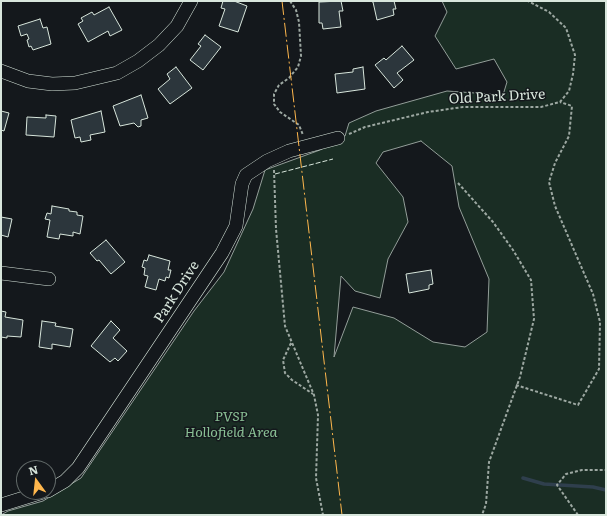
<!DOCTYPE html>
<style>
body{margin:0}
#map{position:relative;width:607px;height:516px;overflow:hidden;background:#14181c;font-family:Literata,serif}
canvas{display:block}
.frame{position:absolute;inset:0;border:2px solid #d8e6dc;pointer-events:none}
.north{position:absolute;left:16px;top:460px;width:40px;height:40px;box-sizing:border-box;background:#14181c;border:1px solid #626a69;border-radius:50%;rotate:345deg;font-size:11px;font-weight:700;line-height:16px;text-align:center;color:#d8e6dc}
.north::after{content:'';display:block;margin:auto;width:14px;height:18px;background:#ffb74d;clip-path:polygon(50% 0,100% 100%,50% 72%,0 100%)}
</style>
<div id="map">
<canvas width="607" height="516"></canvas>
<div class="frame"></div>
<div class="north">N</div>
</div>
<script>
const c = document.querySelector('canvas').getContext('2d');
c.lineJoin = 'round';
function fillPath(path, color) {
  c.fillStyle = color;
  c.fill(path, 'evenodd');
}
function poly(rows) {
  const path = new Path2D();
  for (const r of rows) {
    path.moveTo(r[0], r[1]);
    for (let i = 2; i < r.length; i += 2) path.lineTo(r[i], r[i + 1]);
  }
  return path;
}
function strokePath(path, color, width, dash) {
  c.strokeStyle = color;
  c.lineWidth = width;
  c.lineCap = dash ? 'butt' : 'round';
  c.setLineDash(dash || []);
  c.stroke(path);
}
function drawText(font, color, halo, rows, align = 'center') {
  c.font = font + ' Literata,serif';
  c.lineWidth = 3;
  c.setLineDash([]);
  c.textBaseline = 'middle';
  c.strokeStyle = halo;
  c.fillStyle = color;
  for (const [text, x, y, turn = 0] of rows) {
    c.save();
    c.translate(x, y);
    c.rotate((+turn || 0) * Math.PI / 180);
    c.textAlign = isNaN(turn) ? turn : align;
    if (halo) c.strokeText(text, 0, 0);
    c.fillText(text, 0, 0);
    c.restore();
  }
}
const green = poly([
 [442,1,606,1,606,515,1,515,8,511,43,501,81,478,194,311,224,272,253,209,265,170,320,150,345,136,349,123,376,111,447,91,503,95,507,82,494,59,456,69,435,36,447,12,442,1],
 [421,141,452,166,459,207,489,279,487,332,465,347,433,342,394,318,353,307,334,357,341,276,355,291,380,298,388,259,408,222,403,197,376,163,383,152,421,141]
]);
fillPath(green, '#1a2d24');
strokePath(green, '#939e99', 1);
strokePath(poly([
 [523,478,544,484,593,487,606,490]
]), '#2f3f4d', 3.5);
const building = poly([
 [223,1,234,1,247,6,238,32,219,26,225,9,221,8,223,1],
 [341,1,343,11,339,11,341,27,323,29,322,23,319,23,319,2,341,1],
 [370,1,394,1,396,9,393,9,394,15,377,20,373,2,370,1],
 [109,7,122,30,110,36,108,31,88,42,78,24,83,21,81,18,92,12,94,15,109,7],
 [40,19,43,28,47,27,51,44,33,50,31,46,29,47,27,40,29,39,27,34,21,36,18,26,40,19],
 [205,35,221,47,203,70,190,60,201,46,198,44,205,35],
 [402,46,414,60,397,73,403,80,394,88,375,65,384,58,386,60,402,46],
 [176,67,192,88,170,104,158,89,170,79,167,74,176,67],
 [363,67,365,89,337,93,335,74,353,72,353,69,363,67],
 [141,95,148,118,141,120,141,126,138,127,134,123,120,126,113,106,141,95],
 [1,111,9,113,4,131,1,130,1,111],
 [101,111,105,132,90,135,91,140,81,142,80,137,75,138,71,120,101,111],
 [46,115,56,116,54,137,26,135,27,117,46,118,46,115],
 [52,206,69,209,69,211,77,212,77,215,83,216,80,234,73,232,73,236,60,234,59,239,47,237,50,220,45,219,47,213,51,214,52,206],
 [1,217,12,219,8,237,1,235,1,217],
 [106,240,125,262,111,274,99,260,97,261,90,253,106,240],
 [149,255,170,261,168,270,171,270,169,278,166,277,165,281,159,279,156,290,145,287,148,276,144,275,145,268,142,267,144,260,147,261,149,255],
 [431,270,433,284,429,285,429,289,409,293,406,274,431,270],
 [1,311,6,312,5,317,23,320,21,337,7,336,7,338,1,337,1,311],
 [42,321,56,323,55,326,73,329,70,347,52,344,52,349,39,347,42,321],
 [111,321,120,330,113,338,127,351,118,361,115,358,110,362,91,346,111,321]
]);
fillPath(building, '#2c363c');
strokePath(building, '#d8e6dc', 1);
const minor = poly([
 [1,71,28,81,52,84,75,83,117,73,138,61,159,45,177,26,191,1],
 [1,273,49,279],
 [48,491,65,481,78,468,222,253,236,226,242,184,246,175,267,161,289,151,338,138],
 [1,505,43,492]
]);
strokePath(minor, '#d8e6dc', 14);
strokePath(poly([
 [290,1,296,10,299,22,301,56,298,67,289,78,279,85,274,94,274,104,280,112,299,125,303,135],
 [349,134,365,127,428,112,463,107,541,107,560,102,569,91,573,74,575,55,566,28,549,12,528,1],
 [274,170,276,229,285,326,314,395,318,415,316,478,323,515],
 [458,183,493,222,513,250,531,280,534,319,520,377,489,462,486,504,482,515],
 [291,343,283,360,285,373,292,380,313,394],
 [516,385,578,405,599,369,600,322,593,294,555,206,549,182,555,163,569,136,572,106,560,102],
 [578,515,557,485,566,474,582,470,606,470]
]), '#9da8a2', 2, [3, 2]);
strokePath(minor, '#14181c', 13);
strokePath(poly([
 [275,174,333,159]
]), '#d8e6dc', 1, [5, 2]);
strokePath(poly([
 [282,1,342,515]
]), '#ffb74d', 1, [14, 3, 2, 3]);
drawText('14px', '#d8e6dc', '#14181c', [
 ["Old Park Drive",497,97,-3],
 ["Park Drive",177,292,-57]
]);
drawText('italic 14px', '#8ac095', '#14181c', [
 ["PVSP",231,417],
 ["Hollofield Area",231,433]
]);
</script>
